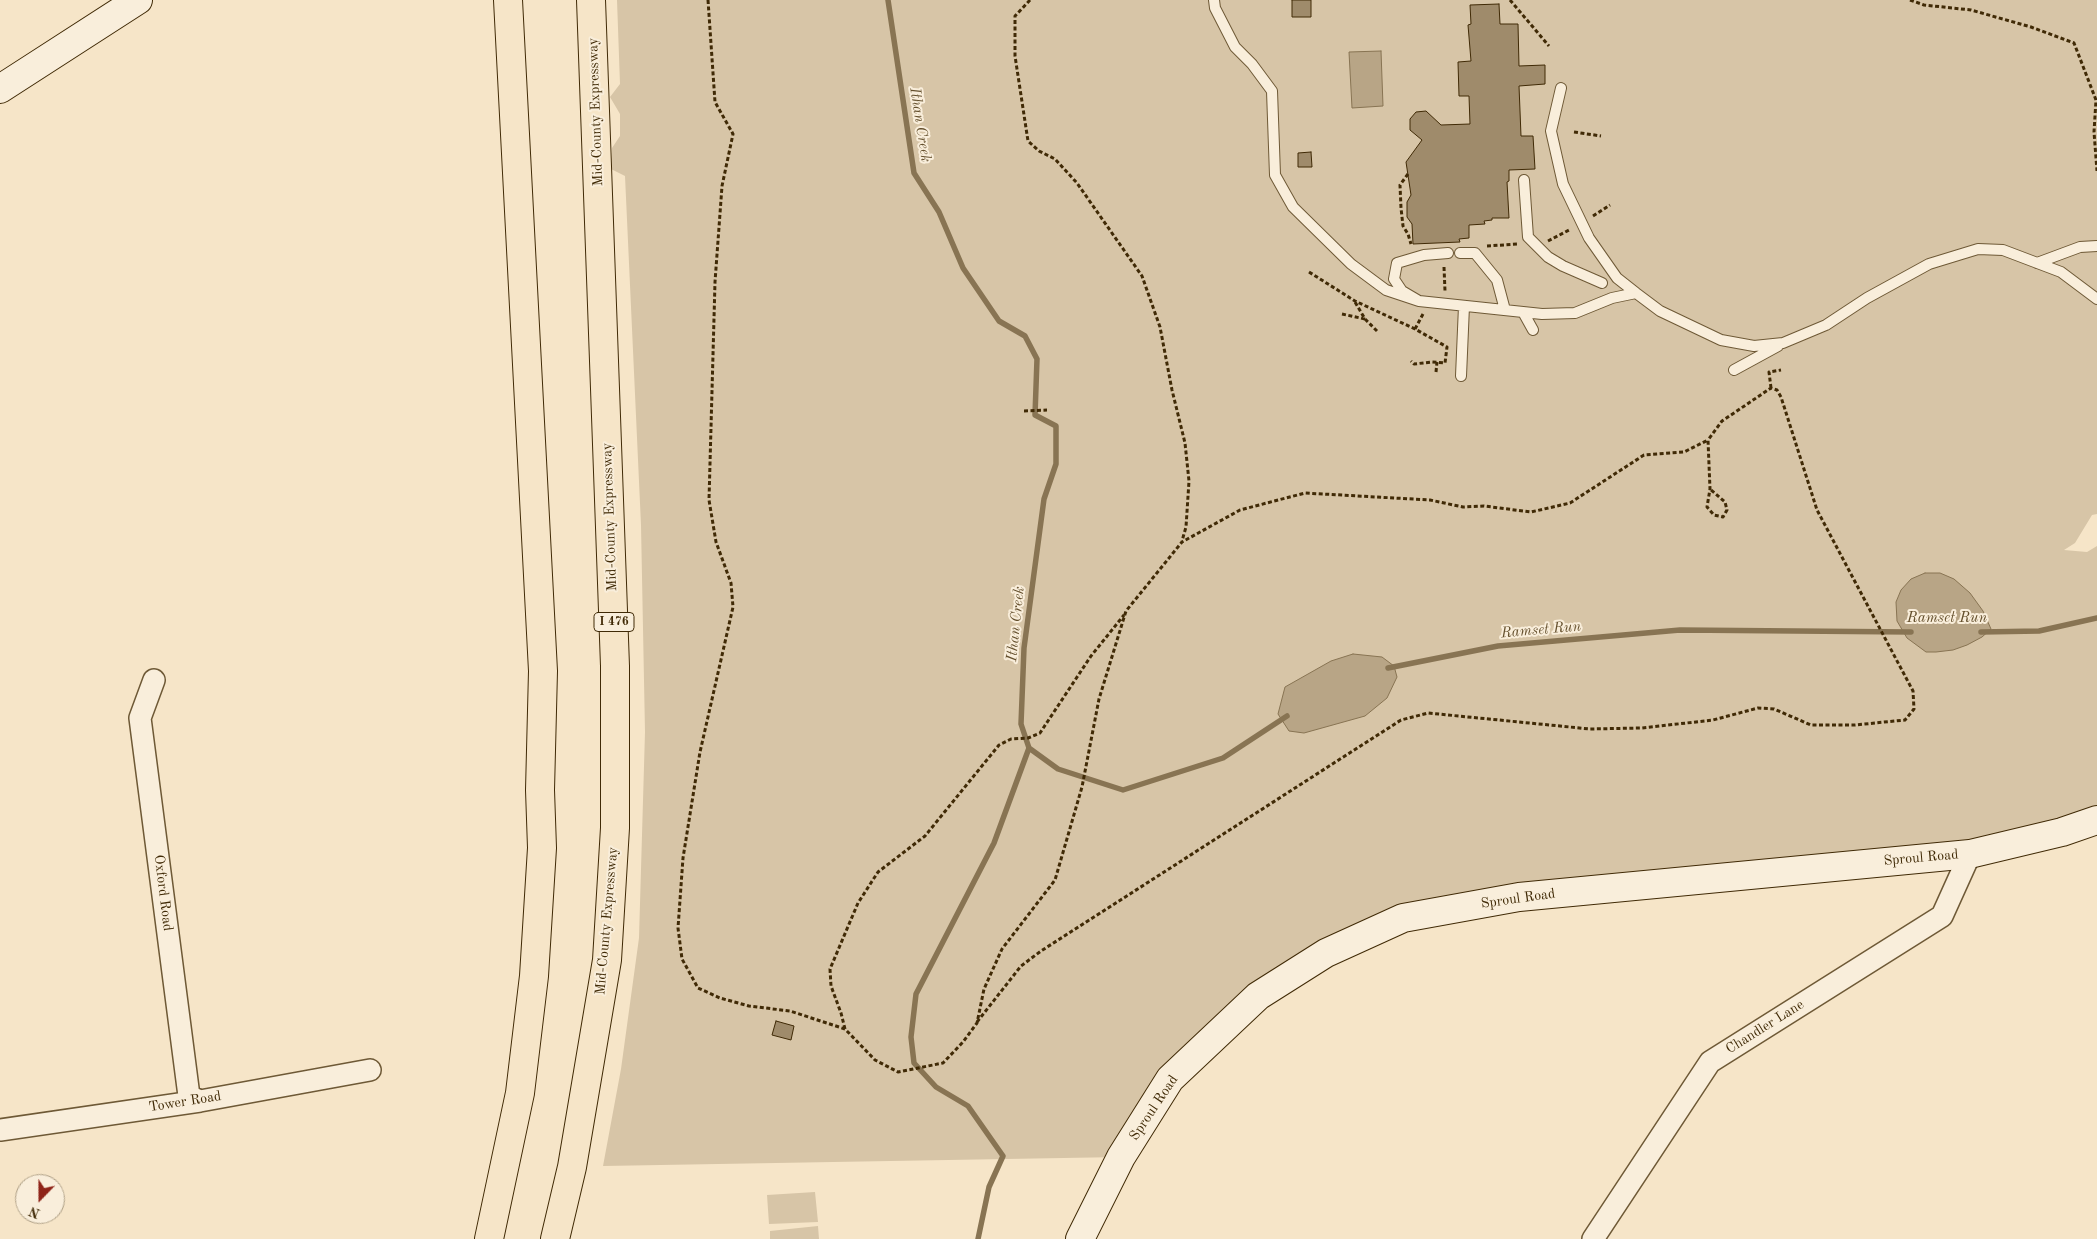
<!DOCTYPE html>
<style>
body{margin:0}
#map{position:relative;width:2097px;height:1239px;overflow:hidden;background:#f6e5c8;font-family:"Old Standard TT",serif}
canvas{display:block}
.north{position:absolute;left:15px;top:1174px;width:50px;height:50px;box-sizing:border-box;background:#f9eedb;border:1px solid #afa086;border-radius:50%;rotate:202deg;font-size:14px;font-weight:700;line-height:20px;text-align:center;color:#402a06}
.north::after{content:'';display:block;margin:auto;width:18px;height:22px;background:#8f2418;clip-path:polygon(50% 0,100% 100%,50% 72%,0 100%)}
</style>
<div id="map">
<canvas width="2097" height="1239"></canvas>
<div class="north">N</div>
</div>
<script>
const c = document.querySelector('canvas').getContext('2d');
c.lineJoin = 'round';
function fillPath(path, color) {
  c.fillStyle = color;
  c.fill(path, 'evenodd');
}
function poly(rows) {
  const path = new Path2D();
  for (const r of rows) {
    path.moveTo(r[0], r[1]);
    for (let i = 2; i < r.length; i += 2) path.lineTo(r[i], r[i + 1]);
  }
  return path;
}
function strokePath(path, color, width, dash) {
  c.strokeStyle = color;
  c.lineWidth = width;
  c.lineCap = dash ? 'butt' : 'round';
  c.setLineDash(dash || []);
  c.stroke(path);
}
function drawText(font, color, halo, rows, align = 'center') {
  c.font = font + ' "Old Standard TT",serif';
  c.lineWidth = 4;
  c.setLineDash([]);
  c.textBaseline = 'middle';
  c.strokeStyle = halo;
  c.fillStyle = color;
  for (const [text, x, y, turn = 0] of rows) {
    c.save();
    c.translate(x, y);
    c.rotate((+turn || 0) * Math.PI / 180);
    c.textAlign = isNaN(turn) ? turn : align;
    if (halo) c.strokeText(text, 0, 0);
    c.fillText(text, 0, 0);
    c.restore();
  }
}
fillPath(poly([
 [617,0,2097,0,2097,514,2092,515,2075,543,2064,550,2087,552,2097,546,2097,820,2062,832,1403,918,1258,996,1121,1157,603,1166,621,1069,639,938,645,732,641,525,625,176,611,169,612,148,620,136,620,114,610,97,620,84],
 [815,1192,818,1222,769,1224,767,1195],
 [818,1226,819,1239,770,1239,770,1231]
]), '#d7c5a7');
const water = poly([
 [1381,51,1383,106,1352,108,1349,52,1381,51],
 [1925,573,1940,573,1954,579,1970,593,1983,611,1991,629,1982,637,1967,645,1953,650,1936,652,1926,652,1907,638,1897,621,1896,602,1901,590,1911,579,1925,573],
 [1353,654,1382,657,1394,666,1397,677,1387,698,1365,716,1304,733,1289,731,1278,714,1285,687,1331,661,1353,654]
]);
fillPath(water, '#b8a586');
strokePath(water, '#887453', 1);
strokePath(poly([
 [888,0,914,173,939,212,963,268,999,321,1025,336,1037,359,1035,415,1056,426,1056,464,1044,499,1024,648,1021,724,1029,748,994,843,916,994,911,1037,914,1063,936,1087,968,1106,1003,1156,989,1187,978,1239],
 [1981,632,2039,631,2097,618],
 [1388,668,1498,646,1680,630,1911,632],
 [1029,748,1058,769,1123,790,1223,758,1287,716]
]), '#887453', 5.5);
const building = poly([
 [1292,0,1311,0,1311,17,1292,17,1292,0],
 [1499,4,1500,24,1518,24,1519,66,1545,65,1545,84,1519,86,1521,136,1533,136,1535,169,1509,170,1509,181,1507,182,1509,218,1492,218,1492,220,1484,221,1485,224,1469,225,1469,238,1459,239,1460,242,1413,244,1412,224,1407,217,1407,202,1411,195,1406,162,1422,140,1410,130,1410,119,1416,112,1426,111,1441,125,1470,124,1469,96,1459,96,1458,62,1471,61,1468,25,1471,24,1470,5,1499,4],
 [1311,152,1312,167,1298,167,1298,153,1311,152],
 [776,1021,794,1026,791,1040,772,1035,776,1021]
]);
fillPath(building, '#9f8b6b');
strokePath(building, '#402a06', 1);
const lane = poly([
 [1214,0,1215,8,1235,47,1252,64,1272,91,1275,175,1293,207,1351,264,1386,290,1419,301],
 [1561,88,1551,131,1563,184,1589,238,1617,278,1636,293,1660,311,1721,340,1754,346,1783,343,1826,325,1867,298,1929,264,1978,249,2003,250,2061,272,2097,299],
 [1524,180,1528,237,1548,257,1563,266,1602,283],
 [1448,253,1424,255,1397,263,1394,279,1402,291,1419,301,1542,314,1575,313,1612,298,1636,293],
 [1460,253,1475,253,1497,280,1505,310],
 [2037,263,2080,247,2097,246],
 [1523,312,1533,330],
 [1734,370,1778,346],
 [1461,376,1464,306]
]);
const street = poly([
 [154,680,140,718,189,1096,200,1101],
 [0,1130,200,1101,370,1070],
 [1593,1239,1710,1062,1942,916,1970,854]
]);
const secondary = poly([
 [0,89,138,0],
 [1080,1239,1121,1157,1170,1079,1258,996,1326,953,1403,918,1519,897,1970,854,2062,832,2097,820]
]);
const highway = poly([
 [489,1239,520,1093,534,976,542,848,540,790,543,671,508,0],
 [555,1239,572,1167,607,960,615,828,615,666,591,0]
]);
strokePath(lane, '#6e5936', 12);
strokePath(street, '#6e5936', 24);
strokePath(secondary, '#402a06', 30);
strokePath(highway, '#402a06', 30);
strokePath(poly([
 [708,0,715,102,733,134,722,186,715,282,709,500,716,542,731,583,733,607,700,752,683,858,678,928,682,959,698,988,720,998,749,1006,790,1011,845,1029,875,1060,898,1072,943,1063,963,1042,977,1023,984,989,1002,949,1055,880,1082,787,1099,699,1126,611,1182,542,1240,510,1305,493,1430,500,1463,507,1484,506,1531,512,1570,503,1644,455,1684,452,1708,440,1710,489,1707,507,1714,515,1723,517,1727,510,1725,502,1710,489],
 [1030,0,1015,16,1015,56,1028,141,1039,151,1055,159,1077,183,1142,276,1160,327,1172,390,1185,443,1189,481,1186,527,1182,541],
 [1510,0,1549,46],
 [1910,0,1924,5,1971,10,2031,27,2074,43,2096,100,2094,132,2097,171],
 [1574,132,1601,136],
 [1408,174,1400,185,1401,208,1403,226,1408,234,1411,244],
 [1593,216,1610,205],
 [1548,241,1571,229],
 [1487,246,1518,244],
 [1444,267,1445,291],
 [1309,272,1355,301,1415,329,1447,347,1445,363,1432,362,1414,364,1411,361],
 [1342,314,1365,319,1355,302],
 [1365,319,1377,331],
 [1415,329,1423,314],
 [1436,372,1437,362],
 [1771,388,1769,372,1781,370],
 [1024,411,1047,410],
 [977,1022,1021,966,1041,951,1401,720,1428,713,1590,729,1642,728,1713,720,1758,708,1774,709,1811,725,1855,725,1905,720,1914,709,1913,691,1817,510,1781,397,1777,390,1771,388,1722,421,1708,440],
 [845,1029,841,1013,831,986,830,969,858,903,878,872,925,836,999,745,1011,739,1028,738,1040,733,1091,656,1124,615]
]), '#402a06', 3, [4, 2.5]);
strokePath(lane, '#f9eedb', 10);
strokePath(street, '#f9eedb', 21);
strokePath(secondary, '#f9eedb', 28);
strokePath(highway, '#f6e5c8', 28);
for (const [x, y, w] of [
 [614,622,40]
]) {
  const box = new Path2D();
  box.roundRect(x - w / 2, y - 9.5, w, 19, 4);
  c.fillStyle = '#f9eedb';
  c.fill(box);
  strokePath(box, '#402a06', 1);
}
drawText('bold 12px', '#402a06', null, [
 ["I 476",614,622]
]);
drawText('14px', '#402a06', '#f9eedb', [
 ["Mid-County Expressway",596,112,-92],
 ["Mid-County Expressway",610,517,-92],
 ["Sproul Road",1921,858,-5],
 ["Oxford Road",163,893,83],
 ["Sproul Road",1518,899,-8],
 ["Mid-County Expressway",607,921,-85],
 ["Chandler Lane",1765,1027,-32],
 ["Tower Road",185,1102,-9],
 ["Sproul Road",1154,1108,-56]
]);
drawText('italic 15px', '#644f2c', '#f9eedb', [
 ["Ithan Creek",920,125,81],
 ["Ramset Run",1947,618],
 ["Ithan Creek",1016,624,-84],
 ["Ramset Run",1541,630,-5]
]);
</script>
